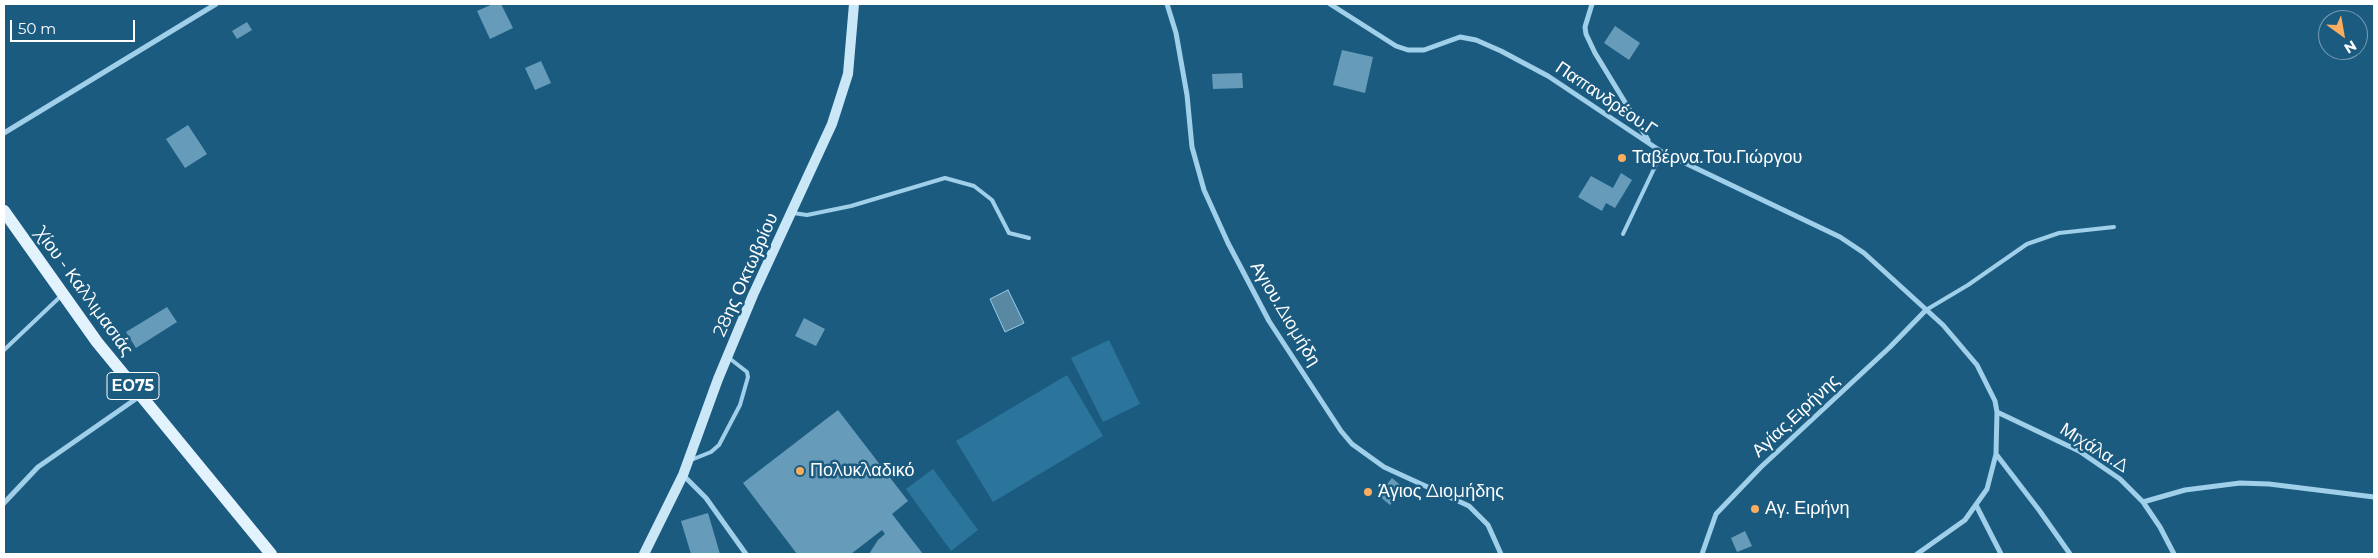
<!DOCTYPE html>
<meta charset="utf-8">
<style>
body{margin:0}
#map{position:relative;width:2378px;height:558px;overflow:hidden;background:#1c5b80;font-family:Montserrat,sans-serif}
canvas{display:block}
.frame{position:absolute;inset:0;border:5px solid #fff;pointer-events:none}
.north{position:absolute;left:2318px;top:10px;width:50px;height:50px;box-sizing:border-box;background:#1c5b80;border:1px solid #779db3;border-radius:50%;rotate:148deg;font-size:14px;font-weight:700;line-height:20px;text-align:center;color:#fff}
.north::after{content:'';display:block;margin:auto;width:18px;height:22px;background:#faad5c;clip-path:polygon(50% 0,100% 100%,50% 72%,0 100%)}
.scale{position:absolute;left:10px;top:20px;width:125px;height:22px;box-sizing:border-box;border:2px solid #fff;border-top:0;padding-left:6px;font-size:15px;line-height:18px;white-space:nowrap;color:#fff;-webkit-text-stroke:4px #1c5b80;paint-order:stroke}
</style>
<div id="map">
<canvas width="2378" height="558"></canvas>
<div class="frame"></div>
<div class="north">N</div>
<div class="scale">50 m</div>
</div>
<script>
const c = document.querySelector('canvas').getContext('2d');
c.lineJoin = 'round';
function fillPath(path, color) {
  c.fillStyle = color;
  c.fill(path, 'evenodd');
}
function poly(rows) {
  const path = new Path2D();
  for (const r of rows) {
    path.moveTo(r[0], r[1]);
    for (let i = 2; i < r.length; i += 2) path.lineTo(r[i], r[i + 1]);
  }
  return path;
}
function strokePath(path, color, width, dash) {
  c.strokeStyle = color;
  c.lineWidth = width;
  c.lineCap = dash ? 'butt' : 'round';
  c.setLineDash(dash || []);
  c.stroke(path);
}
function drawText(font, color, halo, rows, align = 'center') {
  c.font = font + ' Montserrat,sans-serif';
  c.lineWidth = 5;
  c.setLineDash([]);
  c.textBaseline = 'middle';
  c.strokeStyle = halo;
  c.fillStyle = color;
  for (const [text, x, y, turn = 0] of rows) {
    c.save();
    c.translate(x, y);
    c.rotate((+turn || 0) * Math.PI / 180);
    c.textAlign = isNaN(turn) ? turn : align;
    if (halo) c.strokeText(text, 0, 0);
    c.fillText(text, 0, 0);
    c.restore();
  }
}
fillPath(poly([
 [1109,340,1140,404,1103,422,1071,358],
 [1067,375,1103,436,993,502,956,441],
 [933,469,978,530,951,551,906,489]
]), '#2b759c');
const water = poly([
 [1008,290,1024,323,1005,332,990,299,1008,290]
]);
fillPath(water, '#5988a3');
strokePath(water, '#92cdeb', 1);
fillPath(poly([
 [493,4,501,4,513,28,490,39,477,11],
 [247,22,252,30,237,39,232,31],
 [1615,26,1640,43,1629,60,1604,43],
 [1342,50,1373,57,1365,93,1333,85],
 [541,61,551,83,535,90,525,68],
 [1242,73,1243,88,1213,89,1212,74],
 [188,125,207,154,185,168,166,139],
 [1621,173,1632,180,1615,208,1606,203,1602,211,1578,197,1591,176,1613,188],
 [167,307,177,322,136,348,126,332],
 [804,318,825,329,816,346,795,336],
 [838,410,908,501,892,514,923,554,869,554,878,540,885,534,882,530,851,554,797,554,743,483],
 [1392,478,1404,488,1390,505,1378,495],
 [708,513,720,554,691,554,681,521],
 [1745,531,1752,546,1737,552,1731,538]
]), '#669cb9');
strokePath(poly([
 [793,213,807,215,851,206,945,178,974,186,992,200,1009,233,1029,238],
 [1623,234,1662,152],
 [1926,310,1968,285,2027,244,2059,233,2114,227],
 [4,350,62,295],
 [691,460,711,452,719,445,740,405,748,377,747,372,729,358]
]), '#9fcfe9', 4);
strokePath(poly([
 [1167,4,1176,33,1187,95,1192,147,1204,190,1228,243,1269,321,1341,431,1352,444,1384,467,1469,506,1488,525,1501,554],
 [1330,4,1396,46,1408,50,1424,50,1460,37,1476,40,1501,51,1548,76,1662,152,1840,237,1864,253,1943,325,1977,365,1995,401,1997,412,1996,454,2039,510,2070,554],
 [1592,4,1585,27,1586,34,1595,53,1648,140],
 [4,133,216,4],
 [1997,412,2079,451,2120,479,2143,502,2160,527,2174,554],
 [683,475,706,498,746,554],
 [2143,502,2185,490,2240,483,2269,484,2374,497],
 [4,503,38,467,140,396],
 [1976,505,2001,554],
 [1702,554,1716,514,1761,467,1890,347,1926,310],
 [1917,554,1965,520,1987,489,1996,454]
]), '#9fcfe9', 5);
strokePath(poly([
 [644,554,683,475,718,379,753,295,832,124,848,74,854,4]
]), '#cae7f7', 10);
strokePath(poly([
 [4,211,97,342,271,554]
]), '#e2f3fe', 12);
for (const [x, y, r, color] of [
 [1622,158,5,"#faad5c"],
 [800,471,5,"#faad5c"],
 [1368,492,5,"#faad5c"],
 [1755,509,5,"#faad5c"]
]) {
  const dot = new Path2D();
  dot.arc(x, y, r, 0, 2 * Math.PI);
  c.fillStyle = color;
  c.fill(dot);
  strokePath(dot, '#1c5b80', 2);
}
for (const [x, y, w] of [
 [133,386,52]
]) {
  const box = new Path2D();
  box.roundRect(x - w / 2, y - 13.5, w, 27, 4);
  c.fillStyle = '#1c5b80';
  c.fill(box);
  strokePath(box, '#fff', 1);
}
drawText('bold 16px', '#fff', null, [
 ["ΕΟ75",133,386]
]);
drawText('18px', '#fff', '#1c5b80', [
 ["Παπανδρέου.Γ",1606,99,34],
 ["28ης Οκτωβρίου",746,275,-66],
 ["Χίου - Καλλιμασιάς",84,292,54],
 ["Αγιου.Διομήδη",1285,314,59],
 ["Αγίας.Ειρήνης",1796,416,-43],
 ["Μιχάλα.Δ",2094,448,32]
]);
drawText('18px', '#fff', '#1c5b80', [
 ["Ταβέρνα.Του.Γιώργου",1632,158],
 ["Πολυκλαδικό",810,471],
 ["Άγιος Διομήδης",1378,492],
 ["Αγ. Ειρήνη",1765,509]
], 'left');
</script>
